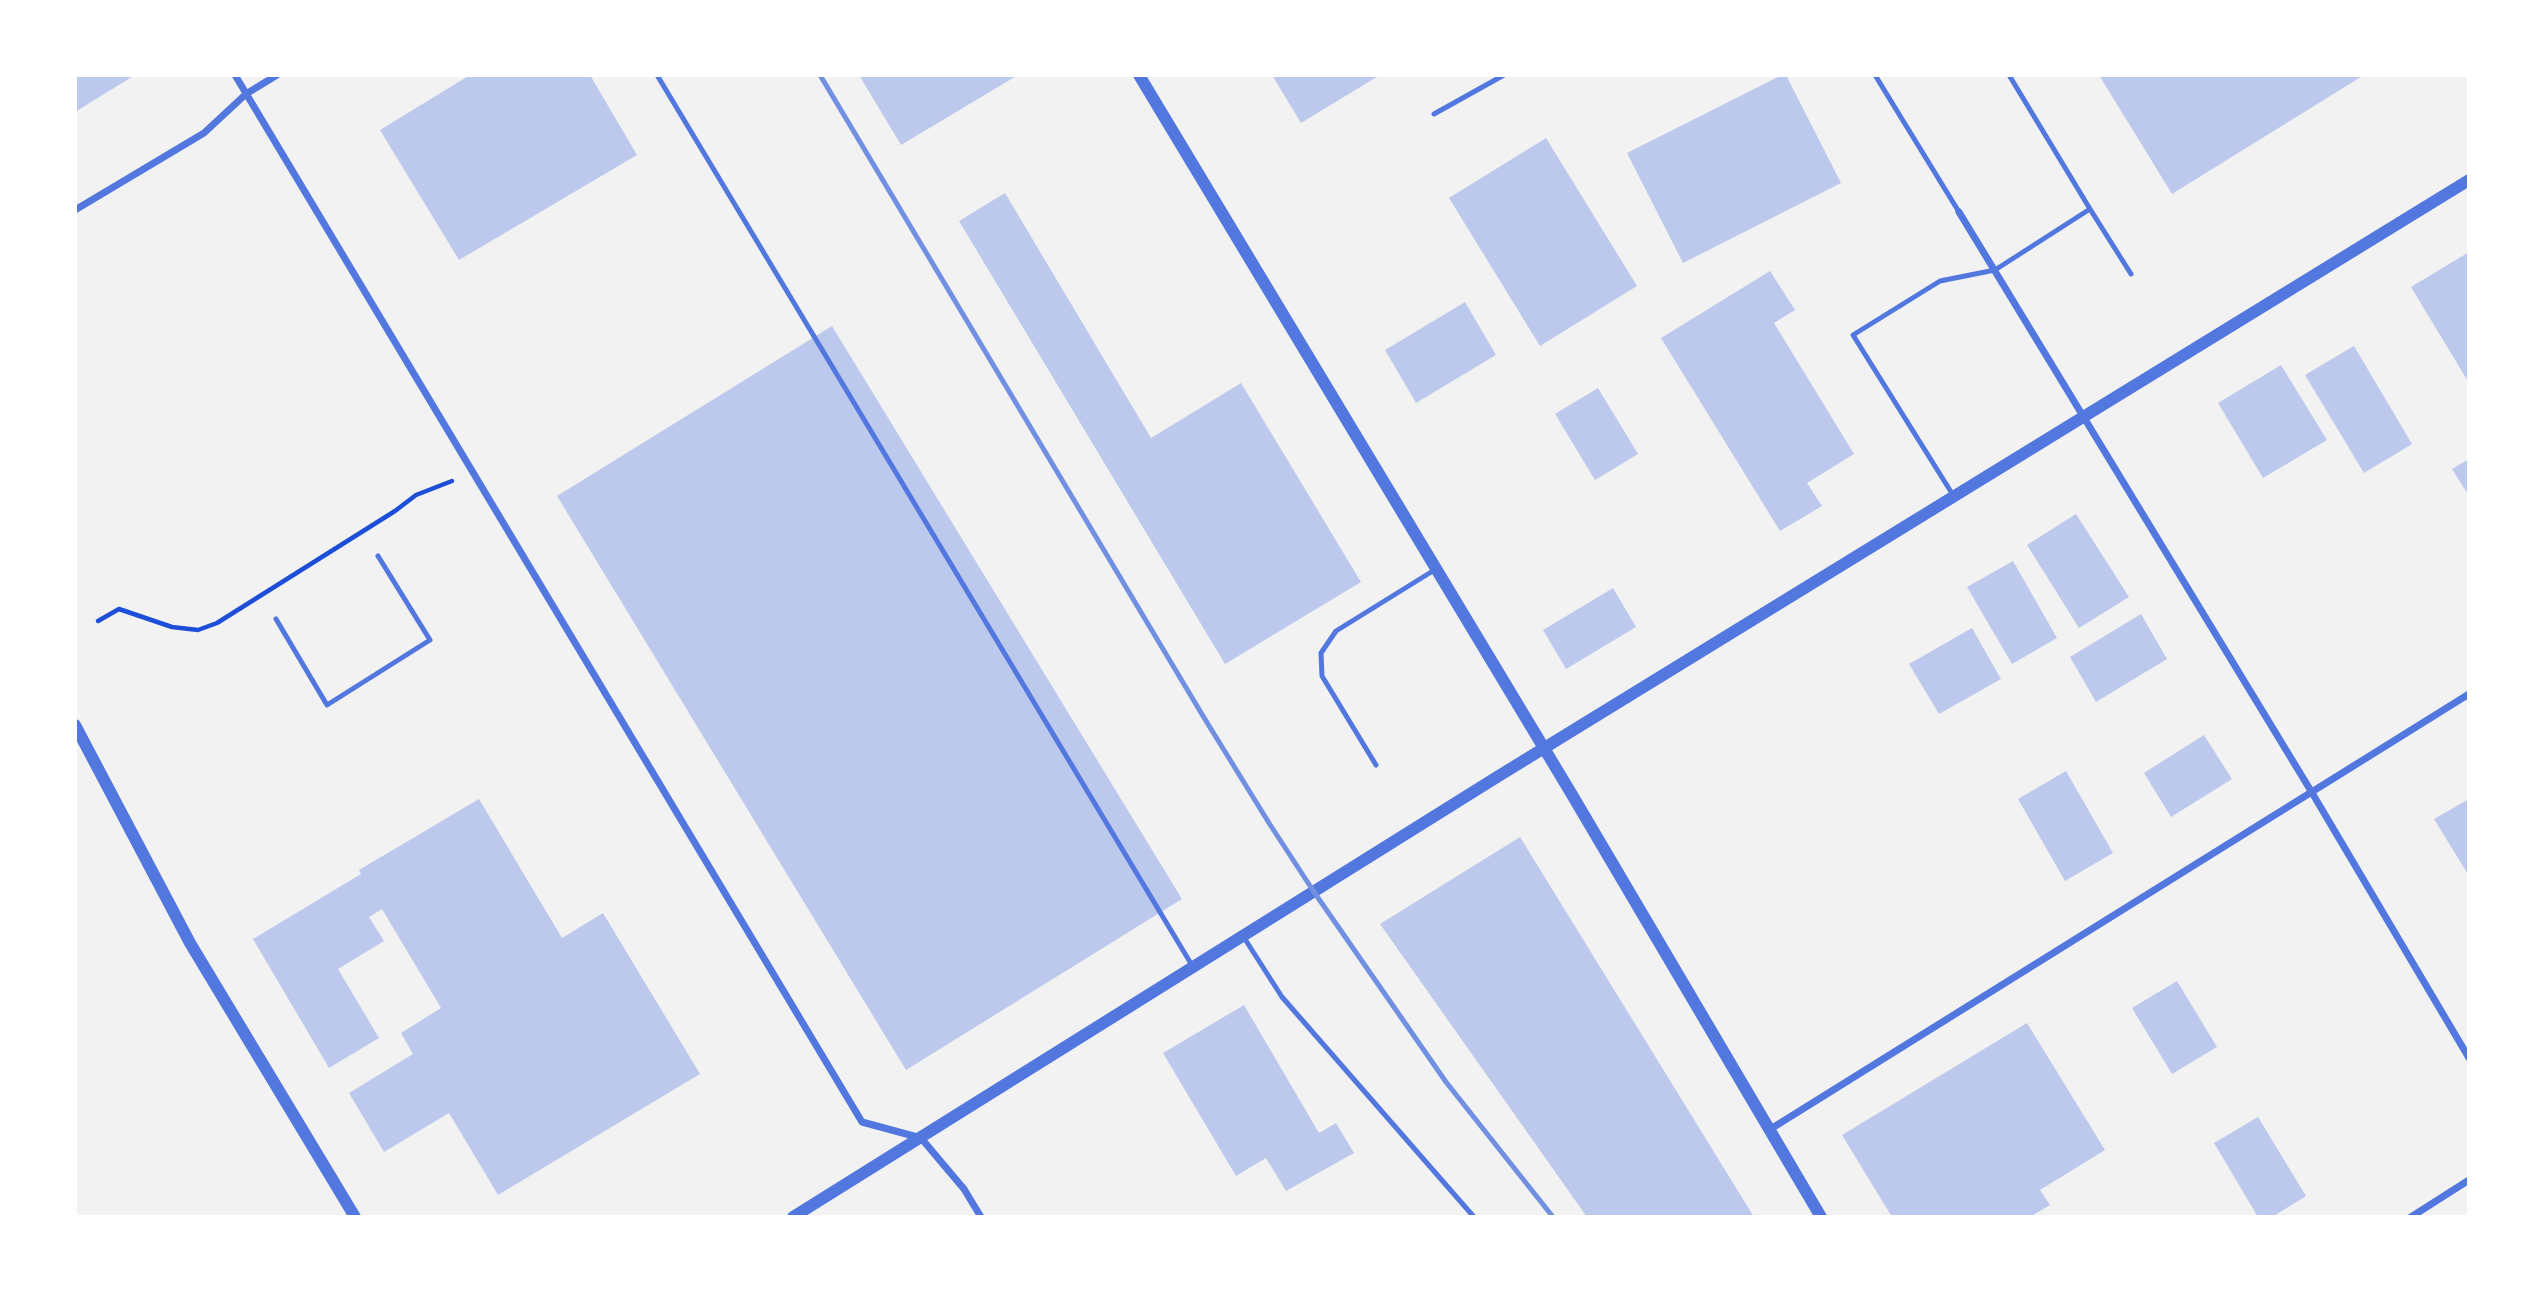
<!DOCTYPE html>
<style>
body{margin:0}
#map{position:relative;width:2544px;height:1292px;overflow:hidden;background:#f2f2f2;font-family:"Fira Sans",sans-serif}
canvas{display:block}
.frame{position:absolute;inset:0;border:77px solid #fff;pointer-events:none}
</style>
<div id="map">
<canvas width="2544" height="1292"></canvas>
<div class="frame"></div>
</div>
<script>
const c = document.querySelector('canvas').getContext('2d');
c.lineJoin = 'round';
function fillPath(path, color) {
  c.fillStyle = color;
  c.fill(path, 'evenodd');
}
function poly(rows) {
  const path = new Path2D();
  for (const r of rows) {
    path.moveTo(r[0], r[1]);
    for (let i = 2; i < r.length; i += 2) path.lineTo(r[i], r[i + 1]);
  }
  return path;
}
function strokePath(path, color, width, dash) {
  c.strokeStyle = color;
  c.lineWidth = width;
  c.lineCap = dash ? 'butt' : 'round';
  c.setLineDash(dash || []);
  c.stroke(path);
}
fillPath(poly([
 [75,75,135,75,75,112],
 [470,75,590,75,637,155,459,260,380,130],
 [859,75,1018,75,901,145],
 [1272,75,1380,75,1301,123],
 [1782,75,1786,75,1841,183,1683,263,1627,153],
 [2099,75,2364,75,2172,194],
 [1546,138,1637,286,1540,346,1449,198],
 [1005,193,1151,438,1241,383,1361,582,1225,664,959,221],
 [2469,252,2469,383,2411,287],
 [1770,271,1795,310,1774,323,1854,454,1807,483,1822,506,1780,531,1661,338],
 [1465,302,1496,355,1416,403,1385,350],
 [832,326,1182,899,906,1070,557,496],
 [2354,346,2412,444,2364,473,2305,375],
 [2281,365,2327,440,2263,478,2218,403],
 [1598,388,1638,454,1595,480,1555,414],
 [2469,459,2469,496,2452,469],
 [2076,514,2129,597,2079,628,2027,545],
 [2013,561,2057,638,2012,664,1967,587],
 [1613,588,1636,627,1566,669,1543,630],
 [2141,614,2167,659,2096,702,2070,657],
 [1972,628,2001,679,1939,714,1909,664],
 [2204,735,2232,779,2171,817,2144,773],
 [2066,771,2113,853,2065,881,2018,799],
 [479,799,562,938,603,913,700,1074,498,1195,449,1113,384,1152,349,1093,413,1054,401,1033,441,1008,382,909,369,917,384,941,338,969,379,1038,329,1068,253,939,361,874,359,870],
 [2469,799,2469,876,2434,819],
 [1520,837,1754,1217,1587,1217,1380,924],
 [2177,981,2217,1047,2172,1074,2132,1008],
 [1244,1005,1319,1133,1336,1123,1354,1153,1286,1191,1266,1158,1236,1176,1163,1053],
 [2027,1023,2105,1150,2040,1190,2050,1205,2030,1217,1892,1217,1842,1135],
 [2258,1117,2306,1196,2272,1217,2258,1217,2214,1143]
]), '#bdc9ec');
strokePath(poly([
 [98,621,119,609,172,627,198,630,217,623,395,511,416,495,452,481]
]), '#1d4ed8', 4.5);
strokePath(poly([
 [657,75,1193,967],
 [1875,75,1959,212],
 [1434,114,1504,75],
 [2090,209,2131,274],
 [1953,495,1853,335,1940,281,1995,270,2090,209,2009,75],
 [276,619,327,705,430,640,378,556],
 [1376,765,1322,676,1321,653,1336,631,1436,569],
 [1243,936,1282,997,1474,1217]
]), '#5277de', 5);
strokePath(poly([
 [235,75,862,1122,921,1138,964,1189,981,1217],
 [75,210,204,133,246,94,277,75],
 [1959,212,2311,791,2469,1058],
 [1769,1130,2469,694],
 [2411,1217,2469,1180]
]), '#5277de', 7);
strokePath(poly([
 [1139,75,1571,793,1821,1217],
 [75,725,190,943,355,1217],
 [793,1217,1497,777,2469,180]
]), '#5277de', 12);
strokePath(poly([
 [820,75,1203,716,1269,823,1314,892,1446,1082,1553,1217]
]), '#7290e2', 5);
</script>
